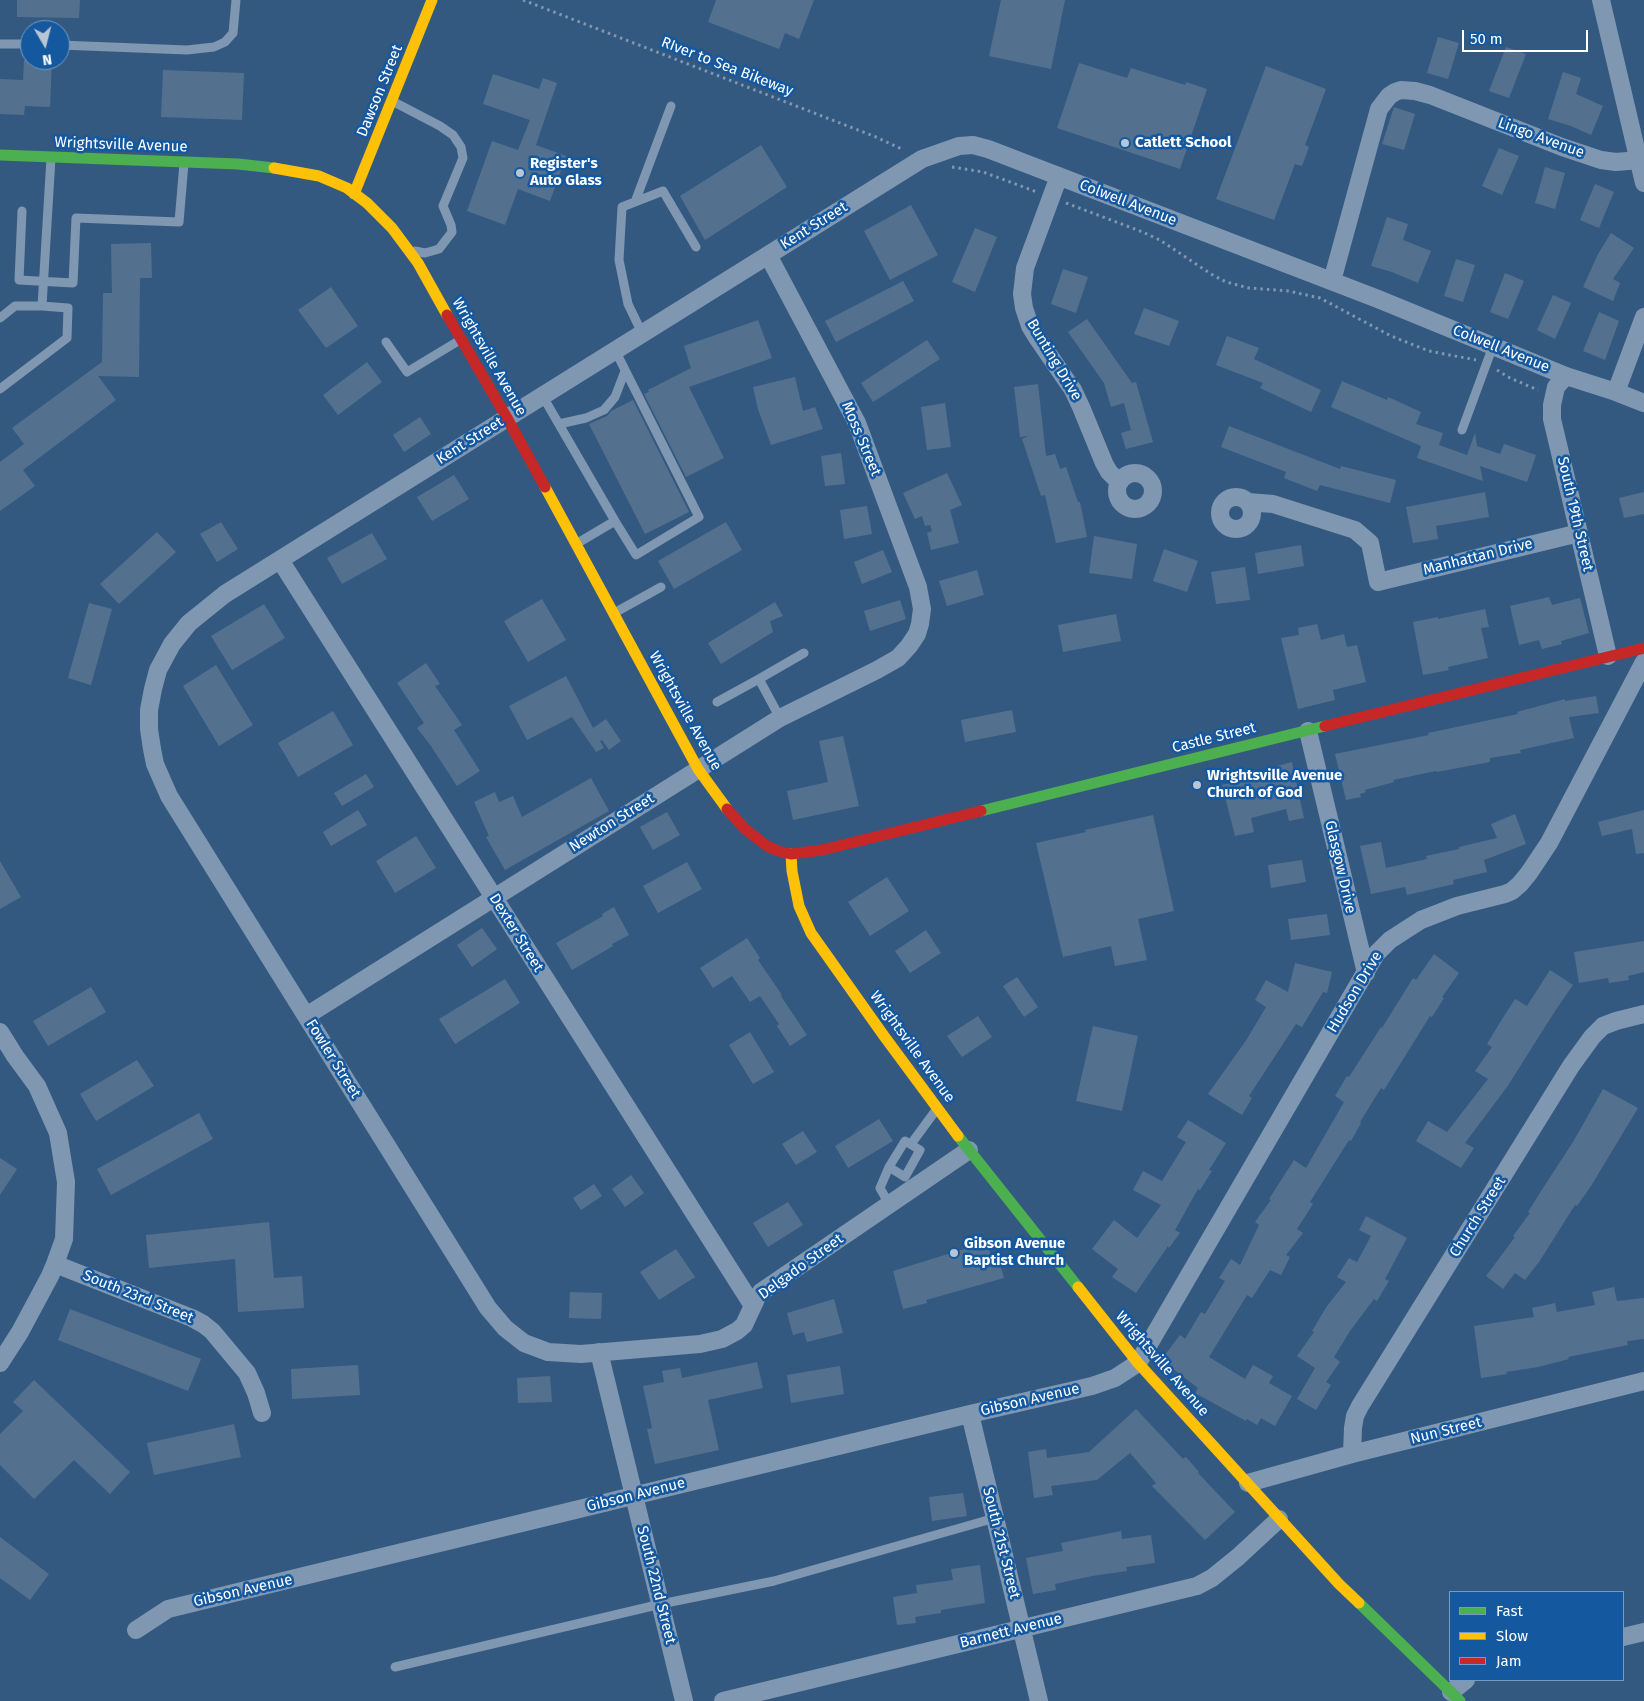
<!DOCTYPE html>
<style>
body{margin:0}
#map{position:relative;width:1644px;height:1701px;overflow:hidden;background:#345980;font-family:"Fira Sans",sans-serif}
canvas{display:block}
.legend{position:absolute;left:1449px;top:1591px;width:175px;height:90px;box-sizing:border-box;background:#1458a0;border:1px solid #729bc6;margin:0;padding:6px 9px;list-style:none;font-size:15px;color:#fff}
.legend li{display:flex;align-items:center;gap:10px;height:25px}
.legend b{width:25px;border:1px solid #729bc6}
.north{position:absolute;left:20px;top:20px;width:50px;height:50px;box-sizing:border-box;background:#1458a0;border:1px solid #729bc6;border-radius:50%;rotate:172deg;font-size:14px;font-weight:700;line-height:20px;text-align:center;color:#fff}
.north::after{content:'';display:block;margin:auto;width:18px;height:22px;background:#b8c5d3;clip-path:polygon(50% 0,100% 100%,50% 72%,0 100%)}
.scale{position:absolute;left:1462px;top:30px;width:126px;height:22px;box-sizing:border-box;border:2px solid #fff;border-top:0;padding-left:6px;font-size:15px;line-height:18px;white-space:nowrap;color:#fff;-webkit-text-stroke:4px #1458a0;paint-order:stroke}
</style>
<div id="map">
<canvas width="1644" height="1701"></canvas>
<ul class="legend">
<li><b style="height:6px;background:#4caf50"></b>Fast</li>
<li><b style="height:6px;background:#ffc107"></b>Slow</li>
<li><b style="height:6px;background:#c62828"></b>Jam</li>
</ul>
<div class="north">N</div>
<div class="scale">50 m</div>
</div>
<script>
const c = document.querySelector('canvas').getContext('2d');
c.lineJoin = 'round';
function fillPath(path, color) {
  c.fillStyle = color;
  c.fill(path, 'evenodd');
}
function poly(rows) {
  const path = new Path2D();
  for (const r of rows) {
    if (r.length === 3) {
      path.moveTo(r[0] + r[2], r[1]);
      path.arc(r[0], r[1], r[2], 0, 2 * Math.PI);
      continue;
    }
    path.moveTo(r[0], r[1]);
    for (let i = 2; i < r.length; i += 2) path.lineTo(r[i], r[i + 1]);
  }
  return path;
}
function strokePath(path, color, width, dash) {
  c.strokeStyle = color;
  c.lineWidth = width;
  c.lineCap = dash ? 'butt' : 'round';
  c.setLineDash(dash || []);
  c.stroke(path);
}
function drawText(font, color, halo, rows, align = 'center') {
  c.font = font + ' "Fira Sans",sans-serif';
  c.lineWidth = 5;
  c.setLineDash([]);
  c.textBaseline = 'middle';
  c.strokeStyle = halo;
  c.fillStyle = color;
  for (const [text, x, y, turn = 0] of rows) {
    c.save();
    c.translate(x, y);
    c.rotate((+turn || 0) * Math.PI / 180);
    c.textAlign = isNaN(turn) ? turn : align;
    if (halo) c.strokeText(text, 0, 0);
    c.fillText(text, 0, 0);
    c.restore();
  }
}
fillPath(poly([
 [17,0,80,0,79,18,17,17],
 [716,0,814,0,799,39,785,33,779,49,708,22],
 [1001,0,1065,0,1051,69,989,56],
 [1438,37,1459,43,1448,79,1427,73],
 [1506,47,1526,54,1509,98,1489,91],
 [24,60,52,60,50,107,25,106,24,115,0,114,0,79,23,80],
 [1079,63,1127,78,1131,68,1185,85,1186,82,1207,89,1180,169,1057,128],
 [1266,66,1326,89,1305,145,1309,147,1302,166,1295,164,1274,220,1216,199],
 [163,70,244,73,242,120,161,117],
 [1563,72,1581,78,1576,94,1603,106,1591,135,1571,126,1548,119],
 [493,74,539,89,543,78,557,83,536,145,566,156,550,201,518,189,505,225,467,211,492,141,518,150,530,120,483,104],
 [1394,107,1415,114,1404,150,1382,144],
 [761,145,787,187,705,240,680,196],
 [1499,148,1519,156,1502,195,1482,186],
 [1545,167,1565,173,1555,209,1535,203],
 [1595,184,1614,192,1599,228,1580,220],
 [911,205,938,255,890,280,864,231],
 [1387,217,1408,224,1403,240,1431,251,1418,283,1392,272,1371,266],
 [975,228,997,237,975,292,952,282],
 [1611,233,1634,248,1613,279,1620,283,1613,301,1583,287,1598,254],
 [151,243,152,278,140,278,139,377,98,376,116,400,23,470,35,486,0,511,0,462,24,444,12,428,102,362,103,293,112,293,111,244],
 [1456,259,1475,265,1463,302,1444,296],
 [1063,269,1088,277,1076,313,1051,304],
 [1505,273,1524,281,1508,319,1490,312],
 [903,281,914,301,836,342,825,321],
 [331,287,358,326,326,348,298,310],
 [1553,295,1571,303,1555,339,1537,330],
 [1144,308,1179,321,1169,346,1134,334],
 [1599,312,1619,321,1605,360,1583,351],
 [1087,319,1132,383,1136,382,1153,442,1126,449,1121,433,1131,430,1124,403,1111,407,1104,383,1068,332],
 [758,320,772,358,689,387,724,458,686,477,644,394,649,392,648,390,691,368,684,346],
 [1227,336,1259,348,1254,359,1321,390,1311,412,1260,388,1263,383,1216,365],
 [927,340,940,359,873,402,861,383],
 [367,362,382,382,338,415,323,395],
 [795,377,803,411,815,407,823,429,771,445,758,409,753,387],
 [1342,381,1387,400,1388,397,1421,412,1416,424,1443,433,1439,445,1467,455,1475,433,1477,446,1500,454,1504,444,1536,455,1527,482,1480,466,1483,481,1417,458,1421,446,1331,407],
 [1038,384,1046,456,1055,454,1060,469,1066,467,1078,502,1080,502,1087,537,1056,543,1045,495,1041,496,1022,439,1028,436,1020,437,1014,387],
 [633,400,689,512,645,534,589,424,607,416,611,411],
 [945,403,951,447,927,450,921,407],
 [420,417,431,434,404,452,393,435],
 [1229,426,1340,469,1341,466,1396,480,1390,503,1320,485,1317,491,1284,478,1286,472,1221,447],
 [841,453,845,484,825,486,821,456],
 [947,473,962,505,950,510,959,543,931,550,927,533,932,531,930,525,925,526,922,516,915,519,903,493],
 [454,475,469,499,432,521,417,497],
 [1485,492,1489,517,1436,526,1438,539,1413,543,1406,507],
 [1644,492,1644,514,1624,518,1619,498],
 [867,506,872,534,844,539,840,510],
 [221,522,238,549,217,562,200,534],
 [726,522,742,550,674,589,658,561],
 [157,532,176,552,119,604,100,584],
 [372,533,387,559,342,584,327,558],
 [1094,536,1137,544,1132,579,1089,573],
 [1301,545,1304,566,1258,574,1255,553],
 [1164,549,1198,561,1187,592,1153,581],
 [883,550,892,572,862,584,854,562],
 [1245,567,1250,600,1216,604,1211,572],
 [977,570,984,595,947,606,939,581],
 [1549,597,1552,605,1580,598,1589,633,1561,641,1562,644,1542,649,1539,640,1519,645,1510,606],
 [542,599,566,640,528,662,504,621],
 [900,600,906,619,870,631,864,611],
 [775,602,783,616,770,621,773,632,721,664,708,643],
 [89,603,112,609,91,685,68,678],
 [264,604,285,638,232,670,211,636],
 [1485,609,1489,627,1481,628,1488,658,1448,667,1449,670,1423,675,1413,622,1438,617,1438,619],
 [1116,614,1121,641,1063,652,1058,625],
 [1317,624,1321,640,1344,634,1347,647,1357,645,1366,682,1333,690,1335,700,1298,709,1281,638,1299,635,1298,628],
 [426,663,440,684,435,686,462,725,454,730,480,771,457,786,431,746,417,728,424,723,397,683],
 [216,665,253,725,219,746,183,686],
 [566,676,593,728,606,719,621,741,609,750,602,740,600,741,604,748,596,752,572,717,527,740,509,706],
 [1596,696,1599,713,1569,717,1574,738,1520,750,1521,753,1490,758,1490,762,1437,772,1436,771,1393,780,1394,782,1365,790,1366,792,1360,794,1361,797,1346,800,1335,754,1429,735,1428,733,1518,714,1517,712,1565,699,1565,701],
 [1012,710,1016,732,965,742,961,720],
 [333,711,353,745,298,777,278,743],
 [843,736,859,806,793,820,787,791,828,782,819,741],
 [1292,762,1304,818,1289,821,1286,809,1251,818,1254,832,1235,836,1222,785,1250,779,1249,777,1278,771,1277,766],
 [366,774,374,787,342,806,334,793],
 [591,778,609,811,505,870,486,837,489,836,474,802,495,792,499,802,513,796,522,817],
 [358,810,367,825,331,846,323,832],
 [1644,810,1644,853,1636,854,1632,829,1602,836,1598,822],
 [667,812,680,835,653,850,640,827],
 [1515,814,1526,844,1484,860,1487,872,1453,880,1454,884,1407,895,1405,887,1371,894,1360,846,1381,842,1386,868,1427,859,1426,856,1459,849,1459,847,1497,838,1491,824],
 [1153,815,1174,911,1138,919,1147,960,1115,966,1111,946,1063,957,1036,843,1086,832,1085,830],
 [416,836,436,868,395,893,376,861],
 [1302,860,1306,882,1271,888,1268,865],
 [0,861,21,897,0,909],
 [687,862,702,889,658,913,643,886],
 [887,877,909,911,870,936,848,902],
 [614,907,629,935,612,944,613,946,572,970,556,943,603,916,602,914],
 [1327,914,1330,935,1291,940,1288,919],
 [482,928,497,949,472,967,457,945],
 [926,930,941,953,910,973,895,951],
 [747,938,760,958,758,960,782,995,781,996,807,1035,790,1046,777,1026,779,1024,760,996,750,1002,732,976,713,988,700,968],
 [1644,941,1644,972,1628,976,1629,980,1609,983,1608,978,1579,983,1574,952],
 [1434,954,1459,973,1442,997,1444,998,1432,1017,1430,1016,1384,1090,1381,1088,1360,1122,1361,1123,1351,1141,1349,1140,1310,1202,1313,1204,1297,1229,1303,1233,1286,1255,1290,1257,1281,1275,1270,1270,1252,1298,1247,1295,1209,1357,1245,1379,1253,1365,1273,1376,1269,1383,1292,1396,1275,1426,1261,1418,1257,1425,1247,1419,1246,1421,1195,1393,1198,1388,1161,1360,1180,1335,1185,1339,1201,1312,1205,1314,1225,1281,1219,1278,1231,1259,1240,1265,1259,1225,1255,1222,1271,1200,1269,1199,1294,1160,1306,1168,1344,1102,1335,1096,1347,1076,1349,1077,1381,1027,1382,1028,1413,978,1416,980],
 [1295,963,1332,972,1327,993,1323,992,1302,1027,1296,1024,1249,1096,1252,1098,1242,1115,1208,1094,1247,1039,1266,1007,1255,1000,1266,980,1288,992],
 [1550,970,1573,985,1557,1008,1507,1087,1465,1143,1474,1148,1461,1168,1416,1141,1428,1121,1447,1132,1488,1079,1475,1071,1492,1047,1487,1044,1499,1024,1515,999,1527,1006],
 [1017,977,1038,1007,1024,1017,1003,986],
 [505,979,520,1003,455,1044,439,1019],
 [91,987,106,1012,48,1046,33,1021],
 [978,1016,992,1037,962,1057,947,1036],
 [1093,1026,1138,1036,1122,1111,1076,1101],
 [750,1032,774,1072,753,1084,729,1045],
 [137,1060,154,1086,96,1121,80,1094],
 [1603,1089,1638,1108,1591,1186,1577,1206,1575,1205,1539,1262,1525,1280,1515,1273,1503,1289,1486,1276,1515,1237,1513,1236,1530,1213,1528,1212,1543,1188,1573,1142],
 [199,1113,213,1139,111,1195,97,1169],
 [879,1119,893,1141,848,1168,835,1146],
 [1188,1120,1226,1143,1209,1170,1212,1171,1200,1190,1198,1189,1175,1230,1180,1233,1169,1248,1168,1246,1136,1293,1112,1277,1118,1269,1092,1249,1114,1220,1137,1238,1161,1205,1133,1190,1143,1171,1162,1181,1186,1142,1177,1137],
 [803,1131,817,1152,796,1165,782,1144],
 [0,1158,17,1169,0,1195],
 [631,1175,644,1193,625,1207,612,1189],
 [594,1184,602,1196,581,1210,573,1198],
 [788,1202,803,1225,768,1247,753,1223],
 [1366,1216,1407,1238,1385,1279,1389,1281,1377,1301,1374,1299,1350,1331,1334,1357,1340,1362,1326,1382,1331,1385,1316,1410,1297,1399,1315,1368,1297,1356,1314,1332,1312,1331,1327,1306,1346,1282,1337,1277,1349,1258,1357,1262,1371,1236,1359,1230],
 [269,1222,274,1278,302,1276,304,1308,238,1312,235,1259,149,1268,146,1235],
 [987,1242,992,1259,998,1257,1004,1278,926,1300,927,1303,903,1309,893,1271],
 [676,1249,695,1277,659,1300,640,1272],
 [1614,1287,1617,1301,1644,1298,1644,1339,1627,1341,1628,1345,1568,1357,1569,1359,1538,1367,1506,1372,1507,1374,1481,1378,1474,1326,1534,1317,1532,1308,1555,1303,1557,1312,1595,1305,1592,1292],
 [570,1292,602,1293,601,1319,569,1318],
 [834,1299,843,1333,807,1342,804,1332,793,1335,787,1313],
 [70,1309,201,1359,188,1391,58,1340],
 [757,1362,763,1388,708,1400,719,1450,655,1464,647,1429,652,1428,643,1386,664,1382,662,1371,680,1368,682,1378],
 [358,1365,360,1395,292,1399,291,1369],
 [840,1366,844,1394,791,1403,787,1375],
 [550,1376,552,1402,518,1403,517,1378],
 [34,1380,130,1472,110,1494,74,1460,34,1499,0,1465,0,1434,23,1411,13,1402],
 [1136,1409,1183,1459,1186,1457,1199,1472,1198,1473,1235,1512,1205,1540,1152,1486,1156,1483,1130,1453,1097,1480,1051,1486,1053,1495,1034,1498,1028,1452,1046,1449,1047,1458,1089,1452],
 [234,1424,241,1457,154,1475,147,1443],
 [963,1493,967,1516,932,1521,929,1497],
 [1121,1531,1122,1539,1151,1535,1155,1563,1126,1567,1127,1571,1092,1576,1055,1584,1056,1590,1033,1594,1026,1558,1063,1551,1061,1543],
 [0,1537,49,1574,30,1600,0,1578],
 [980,1565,985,1603,941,1610,941,1613,915,1617,916,1623,897,1625,893,1597,917,1593,916,1585,953,1580,951,1569]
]), '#53718f');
strokePath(poly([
 [523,0,876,137,904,150],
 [952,167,983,172,1037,192],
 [1066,203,1140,231,1160,240,1211,274,1226,282,1249,288,1288,291,1320,298,1391,336,1429,351,1476,360],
 [1497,370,1510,378,1538,390]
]), '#7f97b0', 3, [2.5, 4]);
strokePath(poly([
 [0,44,30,44],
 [60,45,187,50,214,47,225,42,233,33,236,0],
 [394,102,440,126,453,135,461,147,463,158,443,206,451,225,452,232,439,249,425,253,415,251],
 [635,202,671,106],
 [22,211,19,280,73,283,76,218,179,222,184,163],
 [0,318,15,306,42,306,51,158],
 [642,333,628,304,619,260,622,207,663,191,696,247],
 [386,342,407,372,460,340],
 [0,389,67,338,68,308,42,306],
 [542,395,615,521,636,555,699,517,615,350],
 [559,424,586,418,604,410,615,397,625,371],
 [1462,430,1493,346],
 [576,544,615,521],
 [616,612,661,587],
 [759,679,804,653],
 [717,702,759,679,780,718],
 [911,1144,936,1110],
 [889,1167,905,1177,920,1150,905,1141,889,1167,880,1188,889,1204],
 [395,1667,661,1604,774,1581,995,1518]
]), '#7f97b0', 9);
strokePath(poly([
 [1601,0,1644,183],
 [1059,176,1025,268,1022,294,1024,308,1030,326,1038,339,1073,390,1081,407,1104,463,1109,472,1119,482],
 [1332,281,1379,109,1389,96,1395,92,1401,90,1415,91,1430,95,1562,147,1601,160,1616,162,1639,160],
 [1566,376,1556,387,1552,405,1552,419,1608,656],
 [1616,392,1644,317],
 [1135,491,18],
 [1236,513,16],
 [1248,502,1273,504,1355,530,1370,543,1378,582,1579,533],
 [280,560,753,1306],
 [1308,731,1366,973],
 [306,1016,780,718,877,670,898,658,909,646,917,634,920,624,922,609,918,587,857,423,768,255],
 [0,1032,15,1056,37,1086,58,1133,66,1182,64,1239,55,1264,50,1276,20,1332,0,1363],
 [969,1150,761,1292,757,1297,744,1325,737,1331,722,1339,700,1344,581,1354,548,1352,524,1343,505,1328,488,1308,169,796,155,764,152,749,149,729,149,710,153,689,158,670,172,644,189,623,225,594,922,159,959,146,973,145,988,149,1378,299,1566,376,1616,392,1644,403],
 [55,1264,192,1318,203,1324,212,1331,247,1373,256,1393,262,1413],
 [599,1352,684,1701],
 [970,1414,1039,1701],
 [1352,1454,1353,1428,1355,1416,1360,1406,1571,1066,1592,1037,1603,1026,1616,1021,1644,1014],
 [1248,1483,1352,1454,1644,1381],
 [136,1630,168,1609,970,1414,1092,1386,1115,1378,1138,1363,1376,954,1390,940,1421,920,1457,906,1505,894,1512,891,1520,884,1529,873,1549,843,1644,662],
 [1623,1637,1644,1632],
 [1451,1692,1466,1680],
 [723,1701,1197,1586,1212,1578,1238,1557,1279,1519]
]), '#7f97b0', 18);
strokePath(poly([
 [0,155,238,164,274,168],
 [981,811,1325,726],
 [958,1136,1078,1287],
 [1359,1603,1460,1701]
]), '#4caf50', 11);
strokePath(poly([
 [274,168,319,176,347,188,367,203,392,228,418,263,447,315],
 [354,194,432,0],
 [545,487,698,769,727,809],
 [791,854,792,871,799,906,811,933,884,1036,958,1136],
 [1078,1287,1138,1363,1339,1584,1359,1603]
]), '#ffc107', 11);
strokePath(poly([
 [447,315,507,418,545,487],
 [1325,726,1644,648],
 [727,809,745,829,767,846,778,851,791,854,822,850,981,811]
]), '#c62828', 11);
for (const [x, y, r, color] of [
 [1125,143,5,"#b8c5d3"],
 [520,173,5,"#b8c5d3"],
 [1197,785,5,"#b8c5d3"],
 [954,1253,5,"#b8c5d3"]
]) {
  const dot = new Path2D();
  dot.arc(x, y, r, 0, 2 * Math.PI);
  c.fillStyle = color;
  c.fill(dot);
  strokePath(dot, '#1458a0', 2);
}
drawText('15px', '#fff', '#1458a0', [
 ["RIver to Sea Bikeway",727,67,21],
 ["Dawson Street",380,91,-68],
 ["Lingo Avenue",1541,138,20],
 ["Wrightsville Avenue",121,145,2],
 ["Colwell Avenue",1128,203,21],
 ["Kent Street",814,226,-32],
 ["Colwell Avenue",1501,349,22],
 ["Wrightsville Avenue",489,357,60],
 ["Bunting Drive",1054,360,59],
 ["Moss Street",861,439,67],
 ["Kent Street",470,441,-32],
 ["South 19th Street",1575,514,77],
 ["Manhattan Drive",1478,557,-14],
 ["Wrightsville Avenue",685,711,61],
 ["Castle Street",1214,738,-14],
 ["Newton Street",612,823,-32],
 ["Glasgow Drive",1340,867,77],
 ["Dexter Street",516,933,58],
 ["Hudson Drive",1355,992,-59],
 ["Wrightsville Avenue",912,1047,54],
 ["Fowler Street",333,1059,58],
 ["Church Street",1478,1217,-58],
 ["Delgado Street",801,1267,-36],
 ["South 23rd Street",138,1297,22],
 ["Wrightsville Avenue",1162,1364,49],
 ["Gibson Avenue",1030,1400,-13],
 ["Nun Street",1446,1431,-14],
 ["Gibson Avenue",636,1495,-14],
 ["South 21st Street",1001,1543,76],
 ["South 22nd Street",656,1585,76],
 ["Gibson Avenue",243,1591,-13],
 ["Barnett Avenue",1011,1631,-14]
]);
drawText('bold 15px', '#fff', '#1458a0', [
 ["Catlett School",1135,143],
 ["Register's",530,164],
 ["Auto Glass",530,181],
 ["Wrightsville Avenue",1207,776],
 ["Church of God",1207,793],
 ["Gibson Avenue",964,1244],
 ["Baptist Church",964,1261]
], 'left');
</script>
